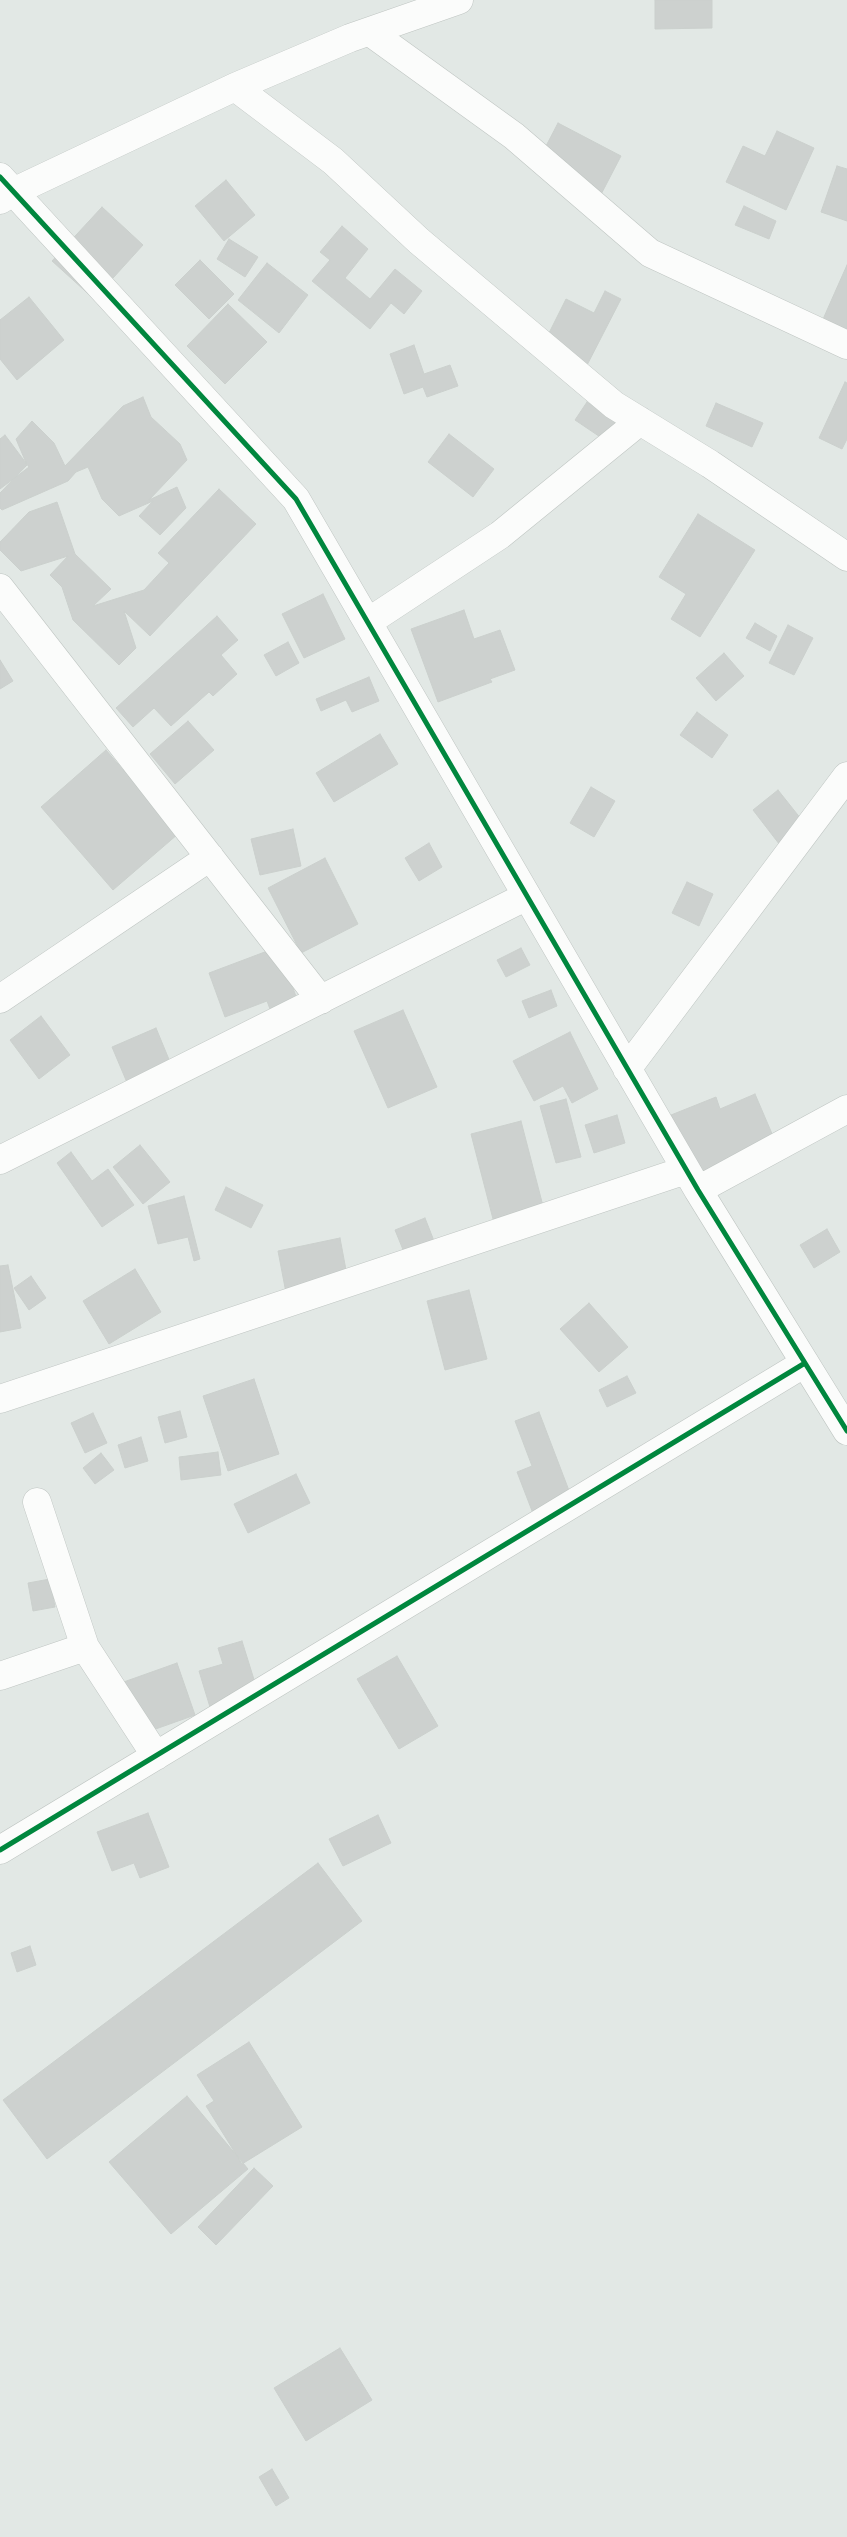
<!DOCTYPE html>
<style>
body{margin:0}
canvas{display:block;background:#e2e8e5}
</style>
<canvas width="847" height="2537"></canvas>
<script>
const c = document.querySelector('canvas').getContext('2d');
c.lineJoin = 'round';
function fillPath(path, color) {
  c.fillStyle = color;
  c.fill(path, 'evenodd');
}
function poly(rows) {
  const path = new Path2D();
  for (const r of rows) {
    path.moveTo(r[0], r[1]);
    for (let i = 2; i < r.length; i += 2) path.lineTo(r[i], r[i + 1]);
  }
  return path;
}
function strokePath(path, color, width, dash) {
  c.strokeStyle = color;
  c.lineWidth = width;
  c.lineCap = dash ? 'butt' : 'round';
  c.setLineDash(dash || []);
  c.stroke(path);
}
const building = poly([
 [655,0,712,0,712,28,655,29,655,0],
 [558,123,621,156,596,204,533,171,558,123],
 [777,131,814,148,786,210,726,182,743,146,765,156,777,131],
 [837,166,847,169,847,221,821,212,837,166],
 [226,180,255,215,224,241,195,206,226,180],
 [744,206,776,221,769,239,735,225,744,206],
 [102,207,143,245,94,299,52,261,102,207],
 [342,226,368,249,345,278,370,299,395,269,422,291,404,314,391,303,370,329,312,281,330,260,320,252,342,226],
 [229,239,258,257,245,277,217,259,229,239],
 [200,260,234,294,209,319,175,285,200,260],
 [267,263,308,295,279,333,238,300,267,263],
 [847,265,847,350,816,335,847,265],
 [605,291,621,299,585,369,542,347,566,299,594,313,605,291],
 [29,297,64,340,17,380,0,359,0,320,29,297],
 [228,304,267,342,225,384,187,346,228,304],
 [414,345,424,374,450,365,458,386,427,397,423,387,404,394,390,354,414,345],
 [845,382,847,383,847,439,842,449,819,438,845,382],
 [143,397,151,417,180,444,187,460,149,500,177,487,186,508,160,535,139,516,153,501,119,516,102,499,88,467,76,472,68,481,2,510,0,508,0,493,27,465,16,439,32,421,54,443,65,466,123,406,143,397],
 [587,402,630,430,618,449,575,420,587,402],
 [716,403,763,423,752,447,706,426,716,403],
 [449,434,494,469,473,497,428,462,449,434],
 [5,435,29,467,0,489,0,439,5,435],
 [219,489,256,524,150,636,124,611,136,648,119,665,73,620,62,587,50,575,68,556,21,571,0,550,0,542,29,512,57,502,75,554,111,589,93,606,144,590,169,563,158,553,219,489],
 [698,514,755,550,700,637,671,619,686,594,659,577,698,514],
 [323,594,345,639,304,658,282,614,323,594],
 [464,610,474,639,500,630,515,670,490,679,492,682,438,702,411,629,464,610],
 [217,616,238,640,221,655,237,674,213,696,209,692,171,726,154,708,133,727,116,708,217,616],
 [755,623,777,636,770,651,746,638,755,623],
 [788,625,813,638,794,675,769,663,788,625],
 [288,642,299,663,276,676,264,655,288,642],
 [724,653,744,676,716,701,696,678,724,653],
 [0,660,13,681,0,689,0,660],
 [369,677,379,701,352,712,346,700,321,711,316,699,369,677],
 [697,712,728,735,712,758,680,735,697,712],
 [188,721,214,750,175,784,150,754,188,721],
 [380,734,398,764,334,802,316,773,380,734],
 [106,750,178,834,113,890,41,807,106,750],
 [591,787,615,801,594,837,570,823,591,787],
 [778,790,809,829,783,849,753,810,778,790],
 [293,829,301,866,260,875,251,839,293,829],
 [429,843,442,867,419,881,405,858,429,843],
 [325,858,358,924,301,953,268,888,325,858],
 [687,882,713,894,699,926,672,913,687,882],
 [278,947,301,1010,274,1020,267,1001,225,1017,209,973,278,947],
 [521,948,530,965,506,977,497,960,521,948],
 [551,990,557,1006,529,1018,522,1001,551,990],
 [403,1010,437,1087,388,1108,354,1031,403,1010],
 [41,1016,70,1055,39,1079,10,1040,41,1016],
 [156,1028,175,1074,131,1092,112,1047,156,1028],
 [570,1032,598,1089,572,1103,563,1086,534,1101,513,1061,570,1032],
 [755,1094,779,1150,700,1184,671,1115,716,1097,720,1109,755,1094],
 [566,1099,581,1157,556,1163,540,1106,566,1099],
 [617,1115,625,1143,594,1153,585,1125,617,1115],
 [521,1121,543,1206,493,1219,471,1134,521,1121],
 [140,1145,170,1182,143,1204,113,1167,140,1145],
 [71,1152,92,1181,108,1169,134,1205,102,1227,57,1163,71,1152],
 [226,1187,263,1205,251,1228,215,1210,226,1187],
 [184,1196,200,1259,194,1261,188,1237,158,1244,148,1206,184,1196],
 [425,1218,438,1251,408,1262,395,1230,425,1218],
 [827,1229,840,1252,814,1268,800,1245,827,1229],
 [340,1238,349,1286,287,1298,278,1251,340,1238],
 [8,1265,21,1328,0,1332,0,1266,8,1265],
 [135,1269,161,1312,109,1344,83,1301,135,1269],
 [31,1276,46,1298,29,1310,14,1288,31,1276],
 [469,1290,487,1359,445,1370,427,1301,469,1290],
 [589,1303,628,1347,599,1372,560,1329,589,1303],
 [627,1376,636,1393,607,1407,599,1390,627,1376],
 [254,1379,279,1454,228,1471,203,1396,254,1379],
 [180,1411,187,1437,165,1443,158,1417,180,1411],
 [539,1412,573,1501,534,1516,517,1472,532,1466,515,1421,539,1412],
 [93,1413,107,1443,85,1453,71,1423,93,1413],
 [141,1437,148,1461,125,1468,118,1445,141,1437],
 [218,1452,221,1475,181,1480,179,1457,218,1452],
 [101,1453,114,1470,95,1484,83,1468,101,1453],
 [296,1474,310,1503,248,1533,234,1504,296,1474],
 [50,1579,55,1607,33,1611,28,1583,50,1579],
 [242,1641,261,1702,213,1717,199,1671,223,1664,218,1648,242,1641],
 [397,1656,438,1726,399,1749,357,1679,397,1656],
 [177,1663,195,1715,136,1736,118,1684,177,1663],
 [148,1813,169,1867,140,1878,134,1863,112,1871,97,1832,148,1813],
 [378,1815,391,1843,343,1866,329,1839,378,1815],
 [318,1863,362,1921,47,2159,3,2100,318,1863],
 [30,1946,36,1965,17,1972,11,1953,30,1946],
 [249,2042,302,2127,242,2164,206,2106,214,2101,197,2075,249,2042],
 [187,2096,248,2169,171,2234,109,2162,187,2096],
 [254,2168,273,2186,216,2245,198,2227,254,2168],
 [340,2348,372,2400,306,2441,274,2388,340,2348],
 [272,2469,289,2498,276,2506,259,2477,272,2469]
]);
fillPath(building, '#cdd1cf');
strokePath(building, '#cbd0cd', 1);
const minor = poly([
 [370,32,514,136,650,253,847,345],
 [235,87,333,161,419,241,614,405,710,464,847,557],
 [0,177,296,499,698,1190,847,1431],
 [0,200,13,192,235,87,350,38,459,0],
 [0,588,321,1000],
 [368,622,500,535,640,421],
 [0,999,210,857],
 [627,1069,847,776],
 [0,1160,527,896],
 [698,1190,847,1109],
 [0,1399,686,1170],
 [37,1502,85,1647,156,1756],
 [0,1676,85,1647],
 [0,1850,805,1363]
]);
strokePath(minor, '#bfc5c2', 29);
strokePath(minor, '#fbfcfb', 28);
strokePath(poly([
 [0,177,296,499,698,1190,847,1431],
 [0,1850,805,1363]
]), '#00873e', 5);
</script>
